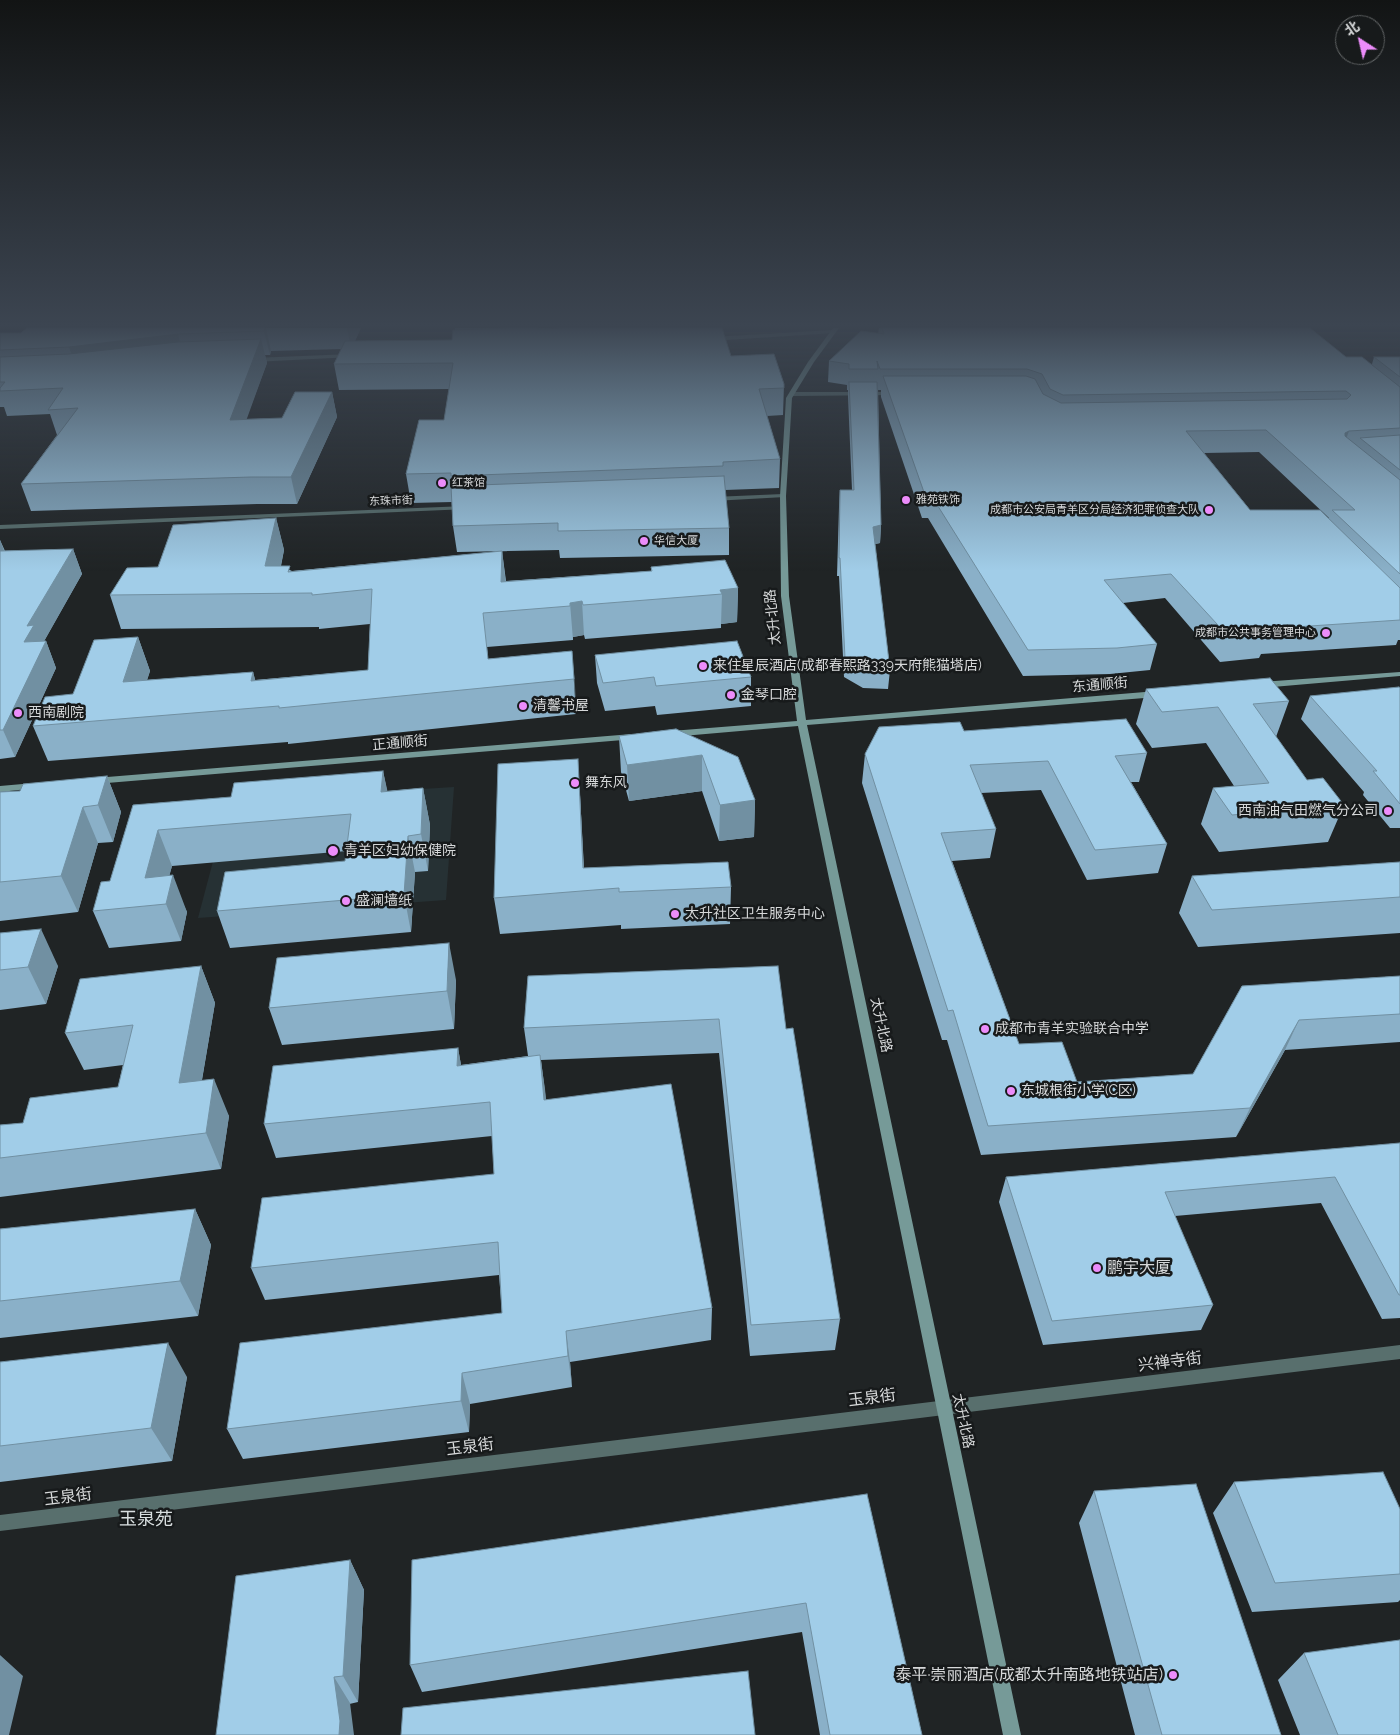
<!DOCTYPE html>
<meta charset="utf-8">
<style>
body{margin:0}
#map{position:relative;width:1400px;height:1735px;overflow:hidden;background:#202425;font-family:Raleway,"Noto Sans SC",sans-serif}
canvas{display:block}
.north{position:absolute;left:1335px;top:15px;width:50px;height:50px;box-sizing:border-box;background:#171a1b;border:1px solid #636667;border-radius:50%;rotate:325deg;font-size:14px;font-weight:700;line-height:20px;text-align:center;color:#d6d8d9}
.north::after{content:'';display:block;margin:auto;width:18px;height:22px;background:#ec8cfa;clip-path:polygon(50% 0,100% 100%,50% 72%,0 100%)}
</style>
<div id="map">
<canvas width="1400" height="1735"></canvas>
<div class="north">北</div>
</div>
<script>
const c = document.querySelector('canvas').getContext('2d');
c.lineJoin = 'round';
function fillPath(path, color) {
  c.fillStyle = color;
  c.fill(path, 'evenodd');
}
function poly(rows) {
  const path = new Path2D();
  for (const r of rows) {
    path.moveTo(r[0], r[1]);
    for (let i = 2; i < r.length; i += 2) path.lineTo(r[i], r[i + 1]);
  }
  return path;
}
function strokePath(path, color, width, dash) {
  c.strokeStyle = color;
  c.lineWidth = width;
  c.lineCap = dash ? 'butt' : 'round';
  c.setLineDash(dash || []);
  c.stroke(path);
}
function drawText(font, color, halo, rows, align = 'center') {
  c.font = font + ' Raleway,"Noto Sans SC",sans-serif';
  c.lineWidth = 5;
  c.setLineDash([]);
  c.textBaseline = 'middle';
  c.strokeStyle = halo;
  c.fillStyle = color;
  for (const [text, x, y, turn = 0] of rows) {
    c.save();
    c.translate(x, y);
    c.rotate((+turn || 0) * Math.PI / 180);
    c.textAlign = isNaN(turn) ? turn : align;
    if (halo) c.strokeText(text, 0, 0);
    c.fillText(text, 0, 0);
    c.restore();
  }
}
fillPath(poly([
 [454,787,446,900,198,918,229,801]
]), '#263134');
fillPath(poly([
 [832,330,834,331,834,333,712,341,709,339,712,337,832,330],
 [351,354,353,355,353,357,253,362,250,360,253,358,351,354],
 [893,392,895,393,895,395,792,396,789,394,792,392,893,392],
 [783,494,786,496,785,497,713,501,710,499,713,497,783,494],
 [466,506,468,507,468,509,0,529,0,525,466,506],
 [1400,1345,1400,1359,0,1531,0,1515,1400,1345]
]), '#586f6d');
fillPath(poly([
 [833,328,839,328,814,362,792,398,786,496,789,596,806,720,1157,691,1161,694,1157,697,807,725,1021,1735,1003,1735,798,726,671,737,667,734,671,731,797,721,781,596,780,496,786,398,808,362,833,328],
 [1400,672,1400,676,1261,688,1257,685,1261,682,1400,672],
 [632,734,635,735,636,737,635,739,95,784,90,781,95,778,632,734],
 [34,783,39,786,37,788,0,792,0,786,34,783]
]), '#769a98');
fillPath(poly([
 [27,328,361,328,355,341,452,340,455,330,455,328,551,328,551,329,731,356,784,384,783,415,767,416,780,459,779,488,725,490,729,528,729,555,560,558,559,550,457,552,453,526,452,502,411,503,406,474,444,420,449,389,339,390,334,364,341,349,271,351,270,355,265,355,267,363,246,419,282,418,332,392,337,417,297,504,257,504,31,511,21,484,57,435,50,414,7,416,4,407,0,407,0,333,21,333],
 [879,328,1346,357,1372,364,1374,357,1400,357,1400,640,1398,640,1396,645,1261,654,1259,658,1220,662,1165,598,1123,603,1157,644,1150,670,1110,674,1023,676,928,518,922,518,881,397,881,390,878,390,878,388,881,525,880,543,875,544,890,670,888,689,863,688,844,677,839,576,837,576,839,507,840,490,852,490,848,397,848,390,847,390,847,385,828,382,829,361,878,334],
 [1259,452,1329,518,1250,510,1204,453],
 [276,518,284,550,281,566,292,571,502,551,506,581,651,571,651,567,738,588,737,622,721,624,721,628,585,639,584,635,573,637,573,640,487,647,488,659,572,651,576,714,288,744,288,742,48,761,33,726,73,694,138,637,150,671,147,680,253,672,255,680,368,670,370,624,319,629,319,627,121,629,110,595,158,567],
 [0,540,5,551,73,549,82,574,44,641,46,641,56,668,15,757,0,759],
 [595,655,751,677,751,706,657,715,655,706,605,711,597,683],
 [1400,688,1400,828,1390,828,1363,795,1364,792,1301,719,1310,696],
 [1146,689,1289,701,1276,737,1307,780,1344,805,1328,842,1219,852,1201,824,1213,788,1234,786,1206,743,1152,748,1136,724],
 [676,729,755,800,754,837,719,841,702,791,629,801,621,772,619,736],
 [964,731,1147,753,1139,782,1131,782,1167,844,1158,873,1087,880,1041,790,981,793,996,829,990,858,952,861,1019,1044,1077,1082,1193,1074,1242,986,1400,976,1400,1042,1285,1050,1236,1137,981,1155,947,1040,942,1040,862,783,865,754],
 [383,771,387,791,423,788,430,825,428,871,415,872,411,932,230,948,217,911,345,861,347,851,172,866,169,876,187,912,181,941,109,948,93,911,110,881,133,805,231,797],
 [107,776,121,812,113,842,98,843,78,912,0,921,0,792,20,791],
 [580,795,584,868,731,887,730,924,621,929,621,925,500,934,494,898],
 [1400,862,1400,933,1198,947,1179,913,1192,876],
 [0,933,58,966,46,1004,0,1010],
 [201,966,215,1003,202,1080,229,1116,221,1169,0,1197,0,1125,23,1123,118,1087,123,1065,84,1070,65,1033],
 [528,976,786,1029,840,1319,835,1350,750,1356,719,1053,541,1060,546,1100,712,1308,711,1340,570,1362,572,1387,470,1404,469,1432,243,1459,227,1429,502,1313,499,1275,265,1300,251,1268,494,1174,492,1136,276,1158,264,1124,458,1048,461,1065,528,1056,524,1028],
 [456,980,454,1029,282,1045,269,1008],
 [1400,1143,1400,1318,1382,1319,1321,1203,1175,1216,1213,1305,1201,1330,1043,1345,999,1202,1006,1177],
 [195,1209,211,1245,198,1316,0,1338,0,1229],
 [0,1362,187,1377,172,1461,0,1482],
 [1234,1482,1400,1509,1400,1600,1398,1602,1252,1612,1213,1513],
 [1094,1491,1281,1735,1135,1735,1079,1523],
 [867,1494,922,1735,820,1735,802,1632,422,1692,410,1665],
 [350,1560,364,1590,358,1702,216,1735],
 [1304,1653,1400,1735,1300,1735,1278,1680]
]), '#8ab0c8');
fillPath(poly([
 [266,328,271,351,270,355,264,331],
 [347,328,361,328,351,349],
 [178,334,184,358,77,371,69,347],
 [261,339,267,363,237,446,230,420],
 [332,392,337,417,297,504,291,477],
 [1349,431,1341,453,1345,433],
 [276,518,284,550,275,593,265,566],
 [881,525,880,543,871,545,873,527],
 [0,540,7,558,0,568],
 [73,549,82,574,42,645,46,641,56,668,15,757,3,730,24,642,27,626],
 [502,551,506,584,501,582],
 [738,588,737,622,721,624,722,594,720,590],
 [582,601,584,635,573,637,573,640,570,603],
 [138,637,150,671,135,717,123,682],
 [572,651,575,686,576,714,574,679],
 [253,672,263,707,251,681],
 [702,755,702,791,629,801,627,765],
 [578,759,580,795,585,891,583,868],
 [383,771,391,807,381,792],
 [107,776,121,812,113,842,98,805],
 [423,788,430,825,428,871,421,834],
 [755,800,754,837,719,841,720,805],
 [83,807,98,843,78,912,61,876],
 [158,830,172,866,162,904,145,878],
 [408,836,415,872,411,932,404,895],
 [173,875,187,912,181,941,166,904],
 [41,929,58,966,46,1004,28,967],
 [449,943,456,980,454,1029,447,991],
 [201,966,215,1003,195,1120,179,1083],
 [1299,1020,1285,1050,1236,1137,1250,1108],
 [458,1048,464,1082,457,1066],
 [540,1055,545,1089,549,1134,544,1100],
 [214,1079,229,1116,221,1169,206,1133],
 [195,1209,211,1245,198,1316,180,1281],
 [566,1331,570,1362,572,1387,568,1356],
 [168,1343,187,1377,172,1461,151,1428],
 [462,1373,470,1404,469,1432,461,1401],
 [350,1560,364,1590,358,1702,343,1676],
 [0,1655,23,1676,9,1735,0,1735],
 [334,1677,350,1703,354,1735,339,1735]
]), '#7190a2');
const building = poly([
 [27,328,265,328,264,331,178,334,69,347,0,350,0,333,21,333,27,328],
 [511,328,538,328,538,329,564,328,722,328,731,356,774,354,784,384,784,388,759,389,780,459,723,462,723,466,451,476,451,473,406,474,419,420,444,420,453,363,334,364,345,341,452,340,453,330,511,328],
 [882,328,1310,328,1346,357,1362,357,1400,387,1400,428,1349,431,1345,433,1345,436,1400,480,1400,574,1332,510,1355,510,1266,430,1186,431,1250,510,1320,510,1400,588,1400,620,1265,629,1268,632,1228,636,1171,574,1104,580,1157,644,1117,648,1028,650,931,495,925,495,883,376,1026,376,1035,379,1043,394,1061,403,1347,399,1351,395,1346,391,1063,395,1050,389,1042,374,1027,369,880,369,877,361,878,369,849,369,849,364,829,361,861,331,884,334,882,328],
 [261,339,230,420,282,418,295,392,332,392,291,477,251,477,21,484,78,408,48,410,63,388,0,391,0,388,5,382,0,382,0,357,69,354,178,342,261,339],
 [1374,357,1400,357,1400,377,1374,357],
 [849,382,877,382,881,525,873,527,890,670,865,670,845,658,840,558,839,558,840,490,854,490,849,382],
 [1400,435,1400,470,1360,438,1400,435],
 [724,476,729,528,558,531,558,523,453,526,451,486,724,476],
 [276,518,265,566,290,566,288,572,502,551,501,582,652,571,651,567,725,560,738,588,720,590,722,594,583,605,582,601,570,603,570,606,483,613,488,659,572,651,574,679,279,708,279,706,33,726,45,697,73,694,94,640,138,637,123,682,253,672,251,681,368,670,372,589,312,595,312,593,110,595,127,568,158,567,173,525,276,518],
 [73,549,27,626,34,625,24,642,46,641,3,730,0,730,0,551,73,549],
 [737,641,751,677,656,686,654,677,603,683,595,655,737,641],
 [1270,678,1289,701,1253,704,1307,780,1323,778,1344,805,1232,815,1213,788,1269,783,1218,707,1162,712,1146,689,1270,678],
 [1399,687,1400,688,1400,804,1373,771,1377,771,1310,696,1399,687],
 [1126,719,1147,753,1115,756,1167,844,1095,850,1048,761,970,765,996,829,941,833,1019,1044,1062,1042,1077,1082,1193,1074,1242,986,1400,976,1400,1014,1299,1020,1250,1108,988,1126,953,1010,948,1011,865,754,879,727,960,722,964,731,1126,719],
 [676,729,738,757,755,800,720,805,702,755,627,765,619,736,676,729],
 [578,759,583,868,728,862,731,887,619,892,619,888,494,898,498,764,578,759],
 [383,771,381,792,423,788,421,834,408,836,404,895,217,911,225,872,345,861,351,814,158,830,145,878,173,875,166,904,93,911,101,882,110,881,133,805,231,797,234,783,383,771],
 [107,776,98,805,83,807,61,876,0,882,0,792,20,791,23,784,107,776],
 [1400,862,1400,897,1212,910,1192,876,1400,862],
 [41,929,28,967,0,970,0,933,41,929],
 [449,943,447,991,269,1008,277,958,449,943],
 [201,966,179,1083,214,1079,206,1133,0,1158,0,1125,23,1123,30,1098,118,1087,133,1025,65,1033,80,979,201,966],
 [778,966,786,1029,793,1028,840,1319,751,1325,719,1019,524,1028,528,976,778,966],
 [458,1048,457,1066,540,1055,544,1100,671,1084,712,1308,566,1331,568,1356,462,1373,461,1401,227,1429,240,1343,502,1313,498,1242,251,1268,262,1198,494,1174,490,1102,264,1124,273,1066,458,1048],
 [1400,1143,1400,1295,1399,1295,1335,1177,1165,1192,1213,1305,1052,1321,1006,1177,1400,1143],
 [195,1209,180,1281,0,1301,0,1229,195,1209],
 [168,1343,151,1428,0,1446,0,1362,168,1343],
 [1383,1472,1400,1509,1400,1574,1275,1583,1234,1482,1383,1472],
 [1196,1484,1281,1735,1162,1735,1094,1491,1196,1484],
 [867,1494,922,1735,830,1735,806,1603,410,1665,412,1560,867,1494],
 [350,1560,343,1676,334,1677,340,1721,339,1735,216,1735,236,1576,350,1560],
 [1400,1640,1400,1735,1338,1735,1304,1653,1400,1640],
 [748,1671,755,1735,401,1735,403,1708,748,1671]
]);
fillPath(building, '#a1cde8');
strokePath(building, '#7190a2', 1);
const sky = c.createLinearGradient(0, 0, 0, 571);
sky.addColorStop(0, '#121414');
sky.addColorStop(0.57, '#3c4551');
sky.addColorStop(1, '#3c455100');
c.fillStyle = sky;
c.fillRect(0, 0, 1400, 571);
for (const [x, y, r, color] of [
 [442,483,5,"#ec8cfa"],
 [906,500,5,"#ec8cfa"],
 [1209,510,5,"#ec8cfa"],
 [644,541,5,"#ec8cfa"],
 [1326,633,5,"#ec8cfa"],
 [703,666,5,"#ec8cfa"],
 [731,695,5,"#ec8cfa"],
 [523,706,5,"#ec8cfa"],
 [18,713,5,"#ec8cfa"],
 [575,783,5,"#ec8cfa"],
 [1388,811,5,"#ec8cfa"],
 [333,851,6,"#ec8cfa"],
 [346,901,5,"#ec8cfa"],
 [675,914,5,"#ec8cfa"],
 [985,1029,5,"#ec8cfa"],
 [1011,1091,5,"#ec8cfa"],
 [1097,1268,5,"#ec8cfa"],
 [1173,1675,5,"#ec8cfa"]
]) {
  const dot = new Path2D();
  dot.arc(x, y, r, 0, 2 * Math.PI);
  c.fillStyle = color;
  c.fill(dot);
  strokePath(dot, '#171a1b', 2);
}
drawText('11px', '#d6d8d9', '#171a1b', [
 ["红茶馆",452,483],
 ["雅苑铁饰",916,500],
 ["成都市公安局青羊区分局经济犯罪侦查大队",1199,510,"right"],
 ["华信大厦",654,541],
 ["成都市公共事务管理中心",1316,633,"right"]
], 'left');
drawText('11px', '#d6d8d9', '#171a1b', [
 ["东珠市街",391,501,-2]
]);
drawText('14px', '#d6d8d9', '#171a1b', [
 ["太升北路",773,617,-96],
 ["东通顺街",1100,685,-5],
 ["正通顺街",400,743,-5],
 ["太升北路",881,1025,78],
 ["太升北路",963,1421,78]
]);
drawText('14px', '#d6d8d9', '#171a1b', [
 ["来住星辰酒店(成都春熙路339天府熊猫塔店)",713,666],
 ["金琴口腔",741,695],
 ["清馨书屋",533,706],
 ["西南剧院",28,713],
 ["舞东风",585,783],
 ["西南油气田燃气分公司",1378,811,"right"],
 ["青羊区妇幼保健院",344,851],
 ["盛澜墙纸",356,901],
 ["太升社区卫生服务中心",685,914],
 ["成都市青羊实验联合中学",995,1029],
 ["东城根街小学(C区)",1021,1091]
], 'left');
drawText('16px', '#d6d8d9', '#171a1b', [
 ["鹏宇大厦",1107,1268],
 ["泰平·崇丽酒店(成都太升南路地铁站店)",1163,1675,"right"]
], 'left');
drawText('16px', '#d6d8d9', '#171a1b', [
 ["兴禅寺街",1170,1362,-7],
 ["玉泉街",872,1398,-7],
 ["玉泉街",470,1447,-7],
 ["玉泉街",68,1497,-7]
]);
drawText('18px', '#d9dfe0', '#171a1b', [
 ["玉泉苑",146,1520]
]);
</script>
